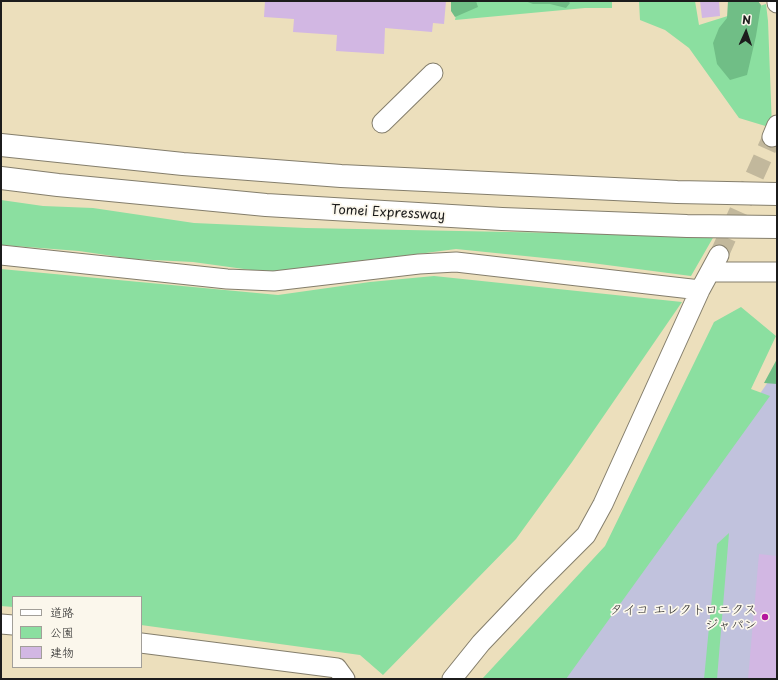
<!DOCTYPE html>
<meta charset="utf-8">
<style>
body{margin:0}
#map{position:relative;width:778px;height:680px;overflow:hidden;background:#ecdfbc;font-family:"Playpen Sans","Klee One",sans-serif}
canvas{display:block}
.frame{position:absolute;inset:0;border:2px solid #1c1c1c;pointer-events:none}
.legend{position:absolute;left:12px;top:596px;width:130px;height:72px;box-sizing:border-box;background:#fbf7ec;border:1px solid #a29f99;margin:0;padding:5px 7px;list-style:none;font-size:12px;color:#1c1c1c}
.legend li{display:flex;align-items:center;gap:8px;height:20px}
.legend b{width:20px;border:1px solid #a29f99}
.north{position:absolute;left:726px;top:12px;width:40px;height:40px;-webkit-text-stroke:3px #fbf7ec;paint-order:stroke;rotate:3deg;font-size:11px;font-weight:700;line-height:16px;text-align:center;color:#1c1c1c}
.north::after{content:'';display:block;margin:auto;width:14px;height:18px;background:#1c1c1c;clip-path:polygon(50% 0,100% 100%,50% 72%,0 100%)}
</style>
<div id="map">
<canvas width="778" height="680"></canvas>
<div class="frame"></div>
<ul class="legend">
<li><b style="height:5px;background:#fff"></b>道路</li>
<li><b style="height:11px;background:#8bdfa0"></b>公園</li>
<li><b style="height:11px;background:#d2b7e3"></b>建物</li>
</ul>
<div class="north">N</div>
</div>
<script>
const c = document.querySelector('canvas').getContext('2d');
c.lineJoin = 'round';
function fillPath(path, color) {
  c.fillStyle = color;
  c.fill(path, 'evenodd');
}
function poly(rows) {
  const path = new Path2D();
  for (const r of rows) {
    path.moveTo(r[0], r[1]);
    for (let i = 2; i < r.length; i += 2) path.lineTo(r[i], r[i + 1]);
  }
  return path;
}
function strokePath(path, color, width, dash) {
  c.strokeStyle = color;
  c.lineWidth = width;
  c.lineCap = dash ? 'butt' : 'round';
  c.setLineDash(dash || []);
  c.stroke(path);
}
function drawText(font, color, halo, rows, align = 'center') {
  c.font = font + ' "Playpen Sans","Klee One",sans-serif';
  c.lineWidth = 3.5;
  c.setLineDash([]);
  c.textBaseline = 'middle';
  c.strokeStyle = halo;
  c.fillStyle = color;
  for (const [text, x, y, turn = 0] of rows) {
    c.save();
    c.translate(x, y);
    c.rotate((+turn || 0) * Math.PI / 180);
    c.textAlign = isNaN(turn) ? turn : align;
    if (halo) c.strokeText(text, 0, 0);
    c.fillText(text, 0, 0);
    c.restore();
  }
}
fillPath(poly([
 [777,369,777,679,563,679]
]), '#c1c2dd');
fillPath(poly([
 [459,1,612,1,612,8,585,8,455,20],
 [639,1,695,1,699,25,766,4,768,21,772,128,739,118,689,48,665,30,640,20],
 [1,200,43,206,93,208,194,223,306,228,714,236,691,276,584,262,456,249,273,273,193,262,133,259,79,251,1,245],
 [1,269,278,295,370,282,434,276,682,302,572,462,516,539,383,675,360,655,141,625,141,597,13,597,13,607,1,606],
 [741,307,776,336,751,389,770,396,566,679,482,679,605,546,714,322],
 [729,533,717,679,704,679,717,544]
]), '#8bdfa0');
fillPath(poly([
 [451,1,476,1,478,7,455,17,451,11],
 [525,1,568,1,570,3,566,8,550,4,533,4],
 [728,1,758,1,761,5,756,36,747,75,730,80,717,64,713,43,719,28,727,18],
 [777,359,777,384,764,383]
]), '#70be86');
fillPath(poly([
 [265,1,446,1,444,24,433,23,432,32,385,28,384,54,336,51,337,35,293,32,294,19,264,17],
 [700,1,719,1,720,16,702,18],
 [759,554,777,556,777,679,748,679]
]), '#d2b7e3');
strokePath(poly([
 [719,255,772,137]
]), '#c2b89c', 19, [19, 10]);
const minor = poly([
 [777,1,777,3],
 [382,123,433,73],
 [772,137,777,125],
 [1,255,227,279,274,281,419,264,456,262,700,290],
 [710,272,777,272],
 [1,624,13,625],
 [141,643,337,668,345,679],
 [452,679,481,643,539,582,586,535,603,504,700,290,719,255]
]);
const highway = poly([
 [1,145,183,164,341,176,677,192,777,194],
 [1,178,58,185,266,205,502,219,687,226,777,227]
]);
strokePath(minor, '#847e6c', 21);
strokePath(highway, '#847e6c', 24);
strokePath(minor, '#fff', 19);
strokePath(highway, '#fff', 22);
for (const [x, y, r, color] of [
 [765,617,4,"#b5179e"]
]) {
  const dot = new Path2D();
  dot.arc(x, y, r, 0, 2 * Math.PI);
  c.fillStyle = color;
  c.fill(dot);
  strokePath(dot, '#fbf7ec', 1.5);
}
drawText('13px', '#1c1c1c', '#fbf7ec', [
 ["Tomei Expressway",388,213,3]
]);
drawText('13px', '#1c1c1c', '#fbf7ec', [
 ["タイコ エレクトロニクス",757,610],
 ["ジャパン",757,625]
], 'right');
</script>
